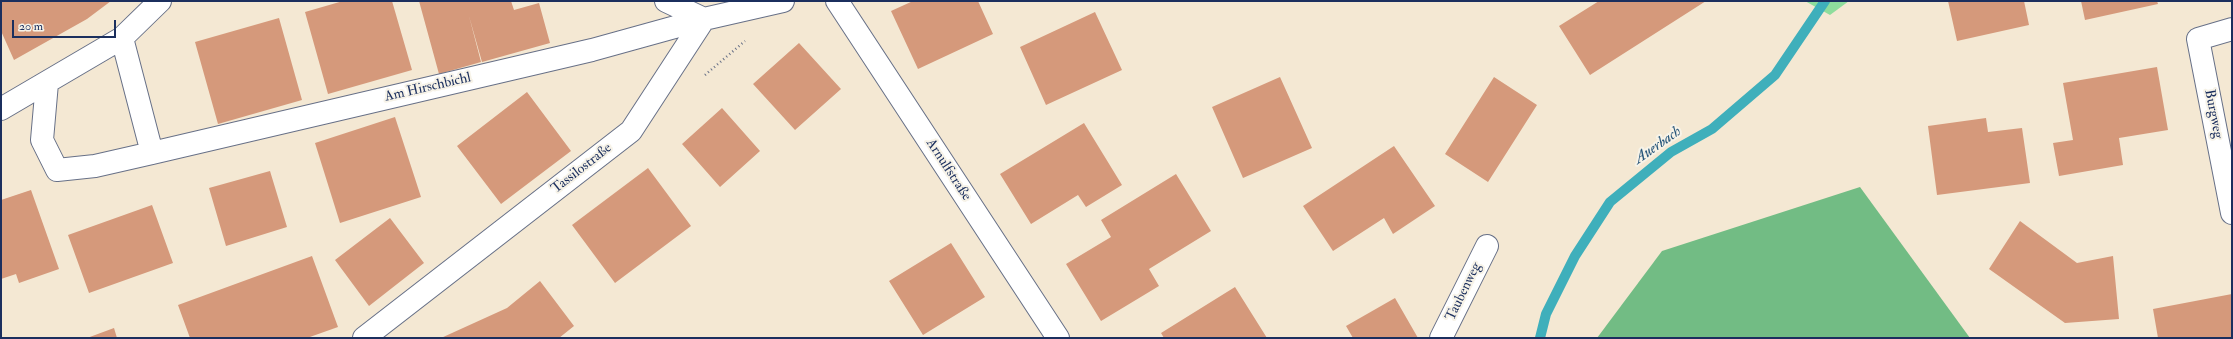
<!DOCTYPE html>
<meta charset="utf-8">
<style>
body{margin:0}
#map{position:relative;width:2233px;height:339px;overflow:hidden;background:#f4e8d3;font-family:"IM FELL Double Pica",serif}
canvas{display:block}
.frame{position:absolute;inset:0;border:2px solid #1b2f5e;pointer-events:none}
.scale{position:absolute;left:12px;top:20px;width:104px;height:18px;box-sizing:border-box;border:2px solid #1b2f5e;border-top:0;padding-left:5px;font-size:12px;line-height:14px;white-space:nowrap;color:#1b2f5e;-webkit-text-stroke:3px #f7f3e8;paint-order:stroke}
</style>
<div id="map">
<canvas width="2233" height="339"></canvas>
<div class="frame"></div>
<div class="scale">20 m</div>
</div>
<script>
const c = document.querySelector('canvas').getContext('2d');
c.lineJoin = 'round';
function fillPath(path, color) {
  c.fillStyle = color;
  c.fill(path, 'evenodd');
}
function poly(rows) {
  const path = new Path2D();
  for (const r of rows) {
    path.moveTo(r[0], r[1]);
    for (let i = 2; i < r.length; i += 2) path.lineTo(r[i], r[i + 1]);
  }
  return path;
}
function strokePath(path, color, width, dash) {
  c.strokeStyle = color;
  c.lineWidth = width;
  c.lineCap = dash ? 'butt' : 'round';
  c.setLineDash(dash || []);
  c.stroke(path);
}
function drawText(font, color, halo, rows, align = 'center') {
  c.font = font + ' "IM FELL Double Pica",serif';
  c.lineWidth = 4;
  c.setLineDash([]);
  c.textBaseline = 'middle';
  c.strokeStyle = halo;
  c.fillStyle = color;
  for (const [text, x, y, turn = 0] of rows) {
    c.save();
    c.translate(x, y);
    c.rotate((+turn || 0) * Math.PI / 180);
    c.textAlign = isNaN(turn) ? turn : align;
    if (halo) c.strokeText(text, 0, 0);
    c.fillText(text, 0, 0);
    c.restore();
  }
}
fillPath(poly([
 [1805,1,1849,1,1830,15]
]), '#8edd9c');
fillPath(poly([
 [1860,187,1970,338,1597,338,1662,251]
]), '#72bc84');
strokePath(poly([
 [1540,338,1546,314,1575,256,1610,202,1671,152,1712,129,1775,75,1825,1]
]), '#3fafbb', 10);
fillPath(poly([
 [1,1,111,1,87,19,14,60,1,31],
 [343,1,392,1,412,70,328,94,305,12],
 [419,1,511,1,514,10,539,3,550,43,482,62,469,16,481,62,439,74],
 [913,1,978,1,993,34,918,69,891,11],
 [1599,1,1706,1,1590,75,1559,26],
 [1948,1,2024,1,2029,25,1957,41],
 [2081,1,2157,1,2158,4,2085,20],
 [1095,12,1122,70,1046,105,1020,47],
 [279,18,302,100,218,124,195,42],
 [799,43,841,89,795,130,753,84],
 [2157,67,2168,130,2119,138,2123,165,2059,176,2053,143,2073,140,2063,83],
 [1280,77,1312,148,1243,178,1212,107],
 [1494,77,1537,105,1488,182,1445,154],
 [527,92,571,151,501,204,457,146],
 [722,108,760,151,720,187,682,144],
 [395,117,421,197,340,223,315,143],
 [1986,118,1988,132,2022,128,2030,183,1937,195,1928,126],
 [1084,123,1122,185,1086,207,1078,195,1031,224,1000,174],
 [1394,146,1435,206,1393,234,1384,218,1333,251,1303,206],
 [648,168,691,226,615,283,572,225],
 [270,171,287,227,226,246,209,188],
 [1176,174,1211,231,1149,269,1159,286,1101,321,1066,264,1111,237,1101,220],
 [31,190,59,269,19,283,16,274,1,279,1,200],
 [152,205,173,263,89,293,68,235],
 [390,218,424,263,369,306,335,260],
 [2020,221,2077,263,2113,256,2119,319,2065,323,1989,269],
 [951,243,985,297,923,335,889,281],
 [312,256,338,327,307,338,190,338,178,305],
 [540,281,574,326,559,338,441,338,507,308],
 [1235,287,1267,338,1164,338,1161,333],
 [2232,294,2232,338,2158,338,2153,309],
 [1395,298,1418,338,1353,338,1346,326],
 [114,328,117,338,87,338]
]), '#d5997b');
const minor = poly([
 [666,1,704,19],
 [837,1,1058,338],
 [2232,29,2198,39,2232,213],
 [122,38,152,153],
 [47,83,42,140,57,170,95,166,152,153,592,50,704,19],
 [1,109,122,38,160,1],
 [364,338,631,131,704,19,783,1],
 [1441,338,1487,246]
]);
strokePath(minor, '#677087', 24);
strokePath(poly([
 [705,75,745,41]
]), '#677087', 2.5, [1, 3]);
strokePath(minor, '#fff', 22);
drawText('14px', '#1b2f5e', '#f7f3e8', [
 ["Am Hirschbichl",428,88,-13],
 ["Burgweg",2213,114,79],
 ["Tassilostraße",582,169,-38],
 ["Arnulfstraße",948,170,57],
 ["Taubenweg",1464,292,-64]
]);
drawText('italic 15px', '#26557a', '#f7f3e8', [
 ["Auerbach",1658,146,-35]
]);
</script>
